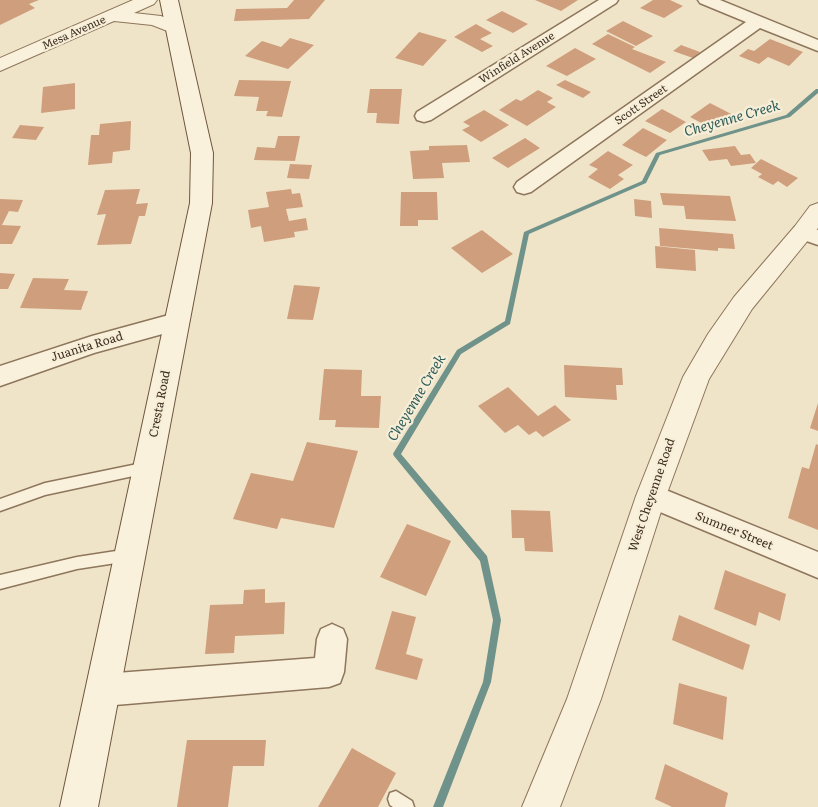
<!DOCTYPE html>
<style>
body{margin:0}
canvas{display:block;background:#f0e4c8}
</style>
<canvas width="818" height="807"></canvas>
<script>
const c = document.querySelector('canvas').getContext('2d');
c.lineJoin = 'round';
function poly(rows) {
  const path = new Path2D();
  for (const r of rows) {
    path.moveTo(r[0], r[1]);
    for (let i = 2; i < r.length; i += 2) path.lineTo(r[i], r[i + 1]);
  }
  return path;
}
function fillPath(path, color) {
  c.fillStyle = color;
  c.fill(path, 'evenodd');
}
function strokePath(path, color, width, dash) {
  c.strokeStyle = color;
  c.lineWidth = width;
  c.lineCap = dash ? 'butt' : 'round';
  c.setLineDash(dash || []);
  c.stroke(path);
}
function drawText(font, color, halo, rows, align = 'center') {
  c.font = font + ' Literata,serif';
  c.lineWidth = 4.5;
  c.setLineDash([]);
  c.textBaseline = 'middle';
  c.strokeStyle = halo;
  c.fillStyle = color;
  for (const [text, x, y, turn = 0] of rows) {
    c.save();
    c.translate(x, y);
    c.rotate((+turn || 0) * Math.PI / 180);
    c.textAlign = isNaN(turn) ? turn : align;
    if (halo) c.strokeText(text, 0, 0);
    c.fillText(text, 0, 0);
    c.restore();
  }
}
fillPath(poly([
 [816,89,818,89,818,93,790,117,660,155,646,183,529,234,510,324,461,354,401,454,487,556,501,620,491,682,443,807,433,807,483,682,493,620,480,561,394,456,393,454,394,452,457,350,505,321,524,232,642,181,656,153,786,115,816,89]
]), '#6f938a');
fillPath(poly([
 [0,0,39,0,29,4,35,8,0,25],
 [294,0,325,0,309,19,234,21,236,9,287,8],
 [535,0,578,0,561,11],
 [653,0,670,0,683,6,664,18,640,8],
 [502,11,528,24,513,33,486,20],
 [623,21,653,36,636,46,606,31],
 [476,24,492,33,480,39,493,46,482,52,454,37],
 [419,32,447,40,423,66,395,58],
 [608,34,635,47,632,49,666,62,650,73,592,44],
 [290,38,314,45,288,69,245,56,262,41,281,47],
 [770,39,803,52,789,66,768,57,759,64,739,56,748,49,754,51],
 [681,45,700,52,693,58,673,51],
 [575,48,596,59,567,76,546,66],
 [239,80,291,81,282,117,266,116,268,111,256,111,259,97,234,96],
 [565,80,591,92,583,98,556,85],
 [75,83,75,109,41,113,43,87],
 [370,89,402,89,399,124,376,123,377,113,367,113],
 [538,90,553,98,547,102,556,107,527,126,499,110,516,99,521,101],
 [710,103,741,119,733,125,724,120,713,129,690,117],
 [662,109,686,122,670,133,645,121],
 [484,110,509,125,481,142,462,130,470,126,463,122],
 [131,121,130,150,113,152,112,163,88,165,91,135,99,135,100,124],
 [20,125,44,127,36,140,12,138],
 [643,128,667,140,646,157,622,145],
 [278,136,300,136,295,161,254,160,257,147,275,148],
 [525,138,540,148,508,168,492,158],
 [467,145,470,162,442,163,444,178,413,179,410,151,429,150,429,146],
 [735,146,741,155,750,154,756,163,731,166,727,159,709,161,702,150],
 [608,151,633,165,618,175,624,179,610,189,588,177,598,169,589,165],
 [761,159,798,178,787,187,778,181,773,185,758,177,762,174,751,168],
 [290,164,312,165,309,179,287,178],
 [140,189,136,204,148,203,145,216,139,216,131,244,97,245,106,214,97,215,105,190],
 [291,189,292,194,300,193,303,207,286,209,289,221,306,218,308,230,294,232,295,237,264,242,261,226,251,228,248,210,269,207,266,192],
 [401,192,437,192,438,220,418,220,418,226,400,226],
 [660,193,730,196,736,221,686,219,684,206,663,205],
 [0,199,23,200,18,212,9,211,2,225,21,226,12,244,0,244],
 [634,199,651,201,652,218,635,216],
 [659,228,733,234,735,249,718,248,718,251,660,246],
 [482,230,513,254,482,273,451,248],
 [655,246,695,250,696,271,656,268],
 [0,273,15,274,8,289,0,289],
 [33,278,69,279,64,290,88,291,81,310,20,308],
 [294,285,320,287,313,320,287,319],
 [564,365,622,368,623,385,616,385,617,400,565,397],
 [324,369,362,370,361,396,381,396,379,428,335,427,336,420,319,420],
 [508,387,538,416,555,405,571,420,543,437,536,431,529,435,518,425,505,433,478,406],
 [818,403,818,431,810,428],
 [307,442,358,451,334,528,281,518,277,529,233,519,251,473,293,481],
 [816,444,818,445,818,530,788,518,802,467,809,469],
 [511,510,550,511,553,552,525,551,524,538,512,538],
 [407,524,451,541,426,596,380,577],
 [725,570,786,594,780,621,759,612,756,626,714,609],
 [265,589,265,603,285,602,284,634,235,636,234,653,205,654,210,605,243,604,244,590],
 [392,611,416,617,406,654,423,659,417,680,375,669],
 [679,615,750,645,743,670,672,640],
 [679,683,727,697,723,740,673,724],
 [187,740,266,740,264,766,233,766,228,807,177,807],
 [352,748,396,773,378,807,318,807],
 [665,764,728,793,725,807,672,807,655,799]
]), '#cf9f7d');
const service = poly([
 [147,462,152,464,154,468,152,472,45,495,0,511,0,499,45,483,147,462],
 [129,549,134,550,136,555,134,560,129,561,77,569,0,589,0,575,77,557,129,549],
 [396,791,412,801,414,807,393,807,390,805,388,799,390,793,396,791]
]);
const minor = poly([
 [599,0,618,0,616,3,431,120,424,122,417,120,415,116,417,112,599,0],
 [698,0,720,0,818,40,818,51,760,28,531,192,524,194,517,192,514,187,517,182,746,22,700,3,698,0],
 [803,225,818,230,818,245,795,237,792,232,795,227,803,225],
 [176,313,184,316,188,322,184,328,94,353,0,386,0,366,92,336,176,313],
 [651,484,818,552,818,578,641,504,637,496,641,488,651,484],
 [332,624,343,629,347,639,344,672,340,683,329,687,103,706,92,701,87,690,92,679,103,674,315,658,317,639,321,629,332,624]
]);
const tertiary = poly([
 [133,0,157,0,154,4,134,13,161,16,182,24,184,28,182,32,175,34,152,25,114,21,0,71,0,58,133,0],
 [818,203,818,228,752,309,709,379,666,496,601,699,560,807,522,807,567,699,636,496,683,377,708,334,734,297,795,226,810,206,818,203]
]);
const secondary = poly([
 [160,0,178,0,213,153,212,203,98,807,60,807,190,203,191,153,160,0]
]);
strokePath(service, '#8d765c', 3);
strokePath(minor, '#8d765c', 3);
strokePath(tertiary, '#8d765c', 2);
strokePath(secondary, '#6f573f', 2);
fillPath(service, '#faf1dc');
fillPath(minor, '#faf1dc');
fillPath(tertiary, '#faf1dc');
fillPath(secondary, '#faf1dc');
drawText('11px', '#3d2e20', '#f7eed8', [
 ["Mesa Avenue",74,33,-24],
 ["Winfield Avenue",517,58,-32],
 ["Scott Street",641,105,-35]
]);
drawText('12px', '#3d2e20', '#f7eed8', [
 ["Juanita Road",87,347,-17],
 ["Cresta Road",160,404,-79],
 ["West Cheyenne Road",652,495,-71],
 ["Sumner Street",734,531,22]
]);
drawText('italic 14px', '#2f5d5a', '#f7eed8', [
 ["Cheyenne Creek",732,119,-16],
 ["Cheyenne Creek",417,398,-59]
]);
</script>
